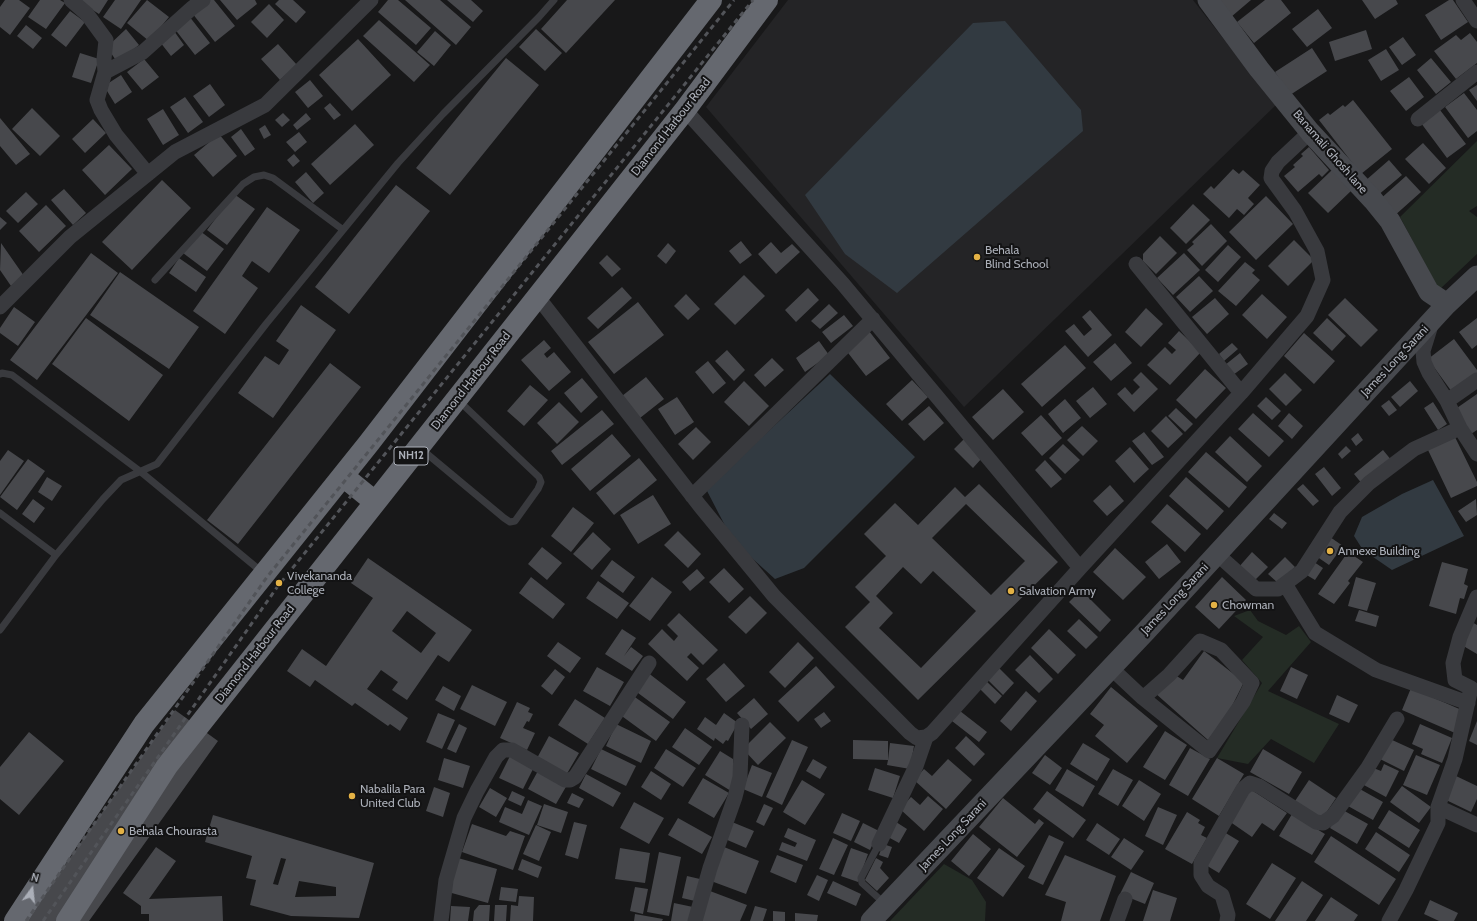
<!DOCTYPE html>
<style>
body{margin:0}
#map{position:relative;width:1477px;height:921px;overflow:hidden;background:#181819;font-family:Cabin,sans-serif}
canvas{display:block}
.north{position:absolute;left:12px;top:869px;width:40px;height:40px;-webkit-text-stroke:3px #131314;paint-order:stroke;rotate:15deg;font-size:11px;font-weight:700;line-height:16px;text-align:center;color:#abafb8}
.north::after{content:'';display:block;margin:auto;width:14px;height:18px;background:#abafb8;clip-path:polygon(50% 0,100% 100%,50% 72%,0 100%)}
</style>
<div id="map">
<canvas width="1477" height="921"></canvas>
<div class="north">N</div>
</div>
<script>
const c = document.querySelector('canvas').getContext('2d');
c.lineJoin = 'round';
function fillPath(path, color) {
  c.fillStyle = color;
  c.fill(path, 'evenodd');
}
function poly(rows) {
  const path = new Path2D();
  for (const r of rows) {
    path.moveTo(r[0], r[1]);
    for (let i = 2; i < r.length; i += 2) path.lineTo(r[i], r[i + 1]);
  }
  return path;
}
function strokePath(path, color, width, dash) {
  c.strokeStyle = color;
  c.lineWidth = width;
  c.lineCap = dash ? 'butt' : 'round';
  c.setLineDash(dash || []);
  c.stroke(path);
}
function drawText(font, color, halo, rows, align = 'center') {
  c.font = font + ' Cabin,sans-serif';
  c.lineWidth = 4;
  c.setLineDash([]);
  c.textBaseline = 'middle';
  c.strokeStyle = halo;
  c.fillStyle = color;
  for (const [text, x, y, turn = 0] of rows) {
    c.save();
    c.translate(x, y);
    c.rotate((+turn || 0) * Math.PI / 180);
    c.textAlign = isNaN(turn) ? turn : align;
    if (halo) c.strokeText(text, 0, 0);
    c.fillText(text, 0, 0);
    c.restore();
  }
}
fillPath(poly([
 [788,0,1193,0,1276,105,964,407,706,107]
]), '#242426');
fillPath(poly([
 [1477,141,1477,206,1469,211,1477,217,1477,254,1439,290,1400,217],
 [1250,610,1258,621,1286,635,1299,626,1311,642,1268,691,1339,724,1314,763,1271,739,1248,764,1217,758,1262,683,1242,660,1263,637,1234,616],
 [944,864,972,880,986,902,985,921,890,921]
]), '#242c25');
fillPath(poly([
 [1005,21,1081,110,1083,131,897,293,845,254,805,195,973,23],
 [830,374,915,457,804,568,775,579,733,541,706,489],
 [1433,480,1464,536,1392,570,1363,550,1354,536,1362,517,1402,494]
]), '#323a41');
fillPath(poly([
 [5,0,19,0,30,8,10,35,0,27,0,7],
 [40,0,60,0,65,3,46,29,28,17],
 [77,0,108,0,99,14],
 [115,0,141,0,121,29,103,17],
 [147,0,169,17,149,41,127,23],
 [208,0,214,0,235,26,215,42,192,13],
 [220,0,255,0,257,4,237,20],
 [279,0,293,0,306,12,296,23,275,4],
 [388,0,398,0,431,28,416,45,378,12],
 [405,0,440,0,471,27,456,45],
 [447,0,471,0,483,11,473,22],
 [567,0,615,0,566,53,541,29],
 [1216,0,1251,0,1231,17],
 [1265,0,1281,0,1291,13,1254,43,1237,22],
 [1362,0,1396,0,1398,4,1375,19],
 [1449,0,1453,0,1468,22,1441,40,1425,15],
 [269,4,284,20,267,38,251,22],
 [1318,9,1332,28,1307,47,1292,29],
 [70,11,85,22,66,47,51,35],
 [189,16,210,43,195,55,174,28],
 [379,20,430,65,414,82,363,36],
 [26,25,42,38,33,49,17,36],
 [126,29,139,45,117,62,107,47],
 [536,29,562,53,545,71,519,47],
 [1366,30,1372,49,1335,61,1329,42],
 [174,31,184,45,171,56,160,42],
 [435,31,451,45,434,66,417,52],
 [1470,33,1477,42,1477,63,1456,79,1434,51,1456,35,1461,40],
 [1403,37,1416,55,1402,65,1389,47],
 [358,39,391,75,352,111,319,75],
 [278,44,297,65,280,80,261,59],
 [1312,48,1327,71,1290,95,1275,72],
 [1386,49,1399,70,1381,81,1368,60],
 [80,53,99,59,91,83,72,77],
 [506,58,539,85,450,195,416,168],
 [1431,58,1451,82,1436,94,1417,70],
 [144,59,159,77,142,90,127,72],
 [121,75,132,92,115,104,104,86],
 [1409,77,1424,97,1406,111,1390,91],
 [310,80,323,96,308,108,295,92],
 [210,84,225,105,209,117,193,96],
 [1477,85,1477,101,1469,90],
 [1464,93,1477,110,1477,131,1468,138,1445,107],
 [185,97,203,122,188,133,170,107],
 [1353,100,1392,149,1361,174,1319,120,1328,113,1330,115,1343,105,1345,107],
 [330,103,341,115,334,120,324,108],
 [32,108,60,136,40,156,12,129],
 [163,109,179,135,163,145,147,119],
 [1440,110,1466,144,1447,158,1421,123],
 [283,113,290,120,282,127,275,120],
 [306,113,311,119,297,130,293,125],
 [0,118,30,154,16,165,0,146],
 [93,119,106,133,85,153,72,139],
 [355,124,374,145,330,185,311,164],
 [265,125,271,135,264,139,259,129],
 [241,129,255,149,245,156,231,137],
 [299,132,307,142,295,152,286,142],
 [219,134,237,156,213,177,194,155],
 [1423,143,1446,168,1429,184,1405,159],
 [109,145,132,169,105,195,82,170],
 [1309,147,1329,170,1322,177,1319,174,1298,192,1284,176,1295,167,1293,165,1303,156,1301,154],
 [294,154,300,161,293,167,287,160],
 [1389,160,1402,175,1377,196,1365,181],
 [1233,169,1239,174,1243,170,1260,185,1248,198,1254,204,1244,215,1237,209,1229,218,1203,194,1211,186,1214,189],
 [1332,170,1352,190,1328,213,1308,193],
 [306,172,324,193,313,203,295,182],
 [1406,176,1421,192,1393,217,1378,201],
 [162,180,191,208,132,270,102,242],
 [396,185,430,211,349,314,315,287],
 [64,189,86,213,73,225,51,200],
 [26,192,38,204,18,223,6,211],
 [234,194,255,209,227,245,207,230],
 [1266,196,1293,224,1256,260,1229,232],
 [1193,204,1210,220,1186,244,1170,228],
 [46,205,66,226,39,252,19,231],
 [267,207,300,230,269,273,252,261,242,276,258,288,225,334,193,311],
 [0,217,7,223,0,230],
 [1211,224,1227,241,1202,266,1187,250,1194,244,1192,242],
 [200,231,224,249,207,271,183,253],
 [1160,236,1177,253,1156,274,1143,261,1143,254],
 [1294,240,1314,260,1288,286,1268,266],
 [741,241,752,255,740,264,729,251],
 [771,242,781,253,792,244,800,252,776,274,758,254],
 [1,243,24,276,11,286,0,270],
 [668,243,676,251,666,264,657,256],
 [1228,245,1241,257,1218,282,1205,270],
 [91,253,118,273,37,380,10,360],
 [1184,253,1200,270,1173,295,1157,278],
 [607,255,621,269,612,277,599,263],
 [179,258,206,277,196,292,169,273],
 [1245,262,1255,270,1252,273,1260,280,1236,306,1218,291],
 [120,272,199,327,169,369,90,315],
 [744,275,765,296,735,325,714,304],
 [1199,276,1213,291,1190,312,1176,297],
 [622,287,632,298,598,329,587,318],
 [808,288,819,300,796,322,785,310],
 [686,294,700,309,688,320,674,306],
 [1262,294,1287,317,1267,339,1242,315],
 [1215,298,1229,314,1207,334,1192,317],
 [1345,298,1378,330,1361,347,1328,315],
 [638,302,664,335,614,374,588,342],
 [829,304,838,313,820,329,811,321],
 [301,305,336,330,273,418,238,393,265,356,279,365,289,350,276,341],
 [14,307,35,322,18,346,0,333,0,328],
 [1146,308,1163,324,1141,347,1125,332],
 [1090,310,1112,335,1088,357,1065,331,1074,324,1084,336,1092,329,1082,317],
 [844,315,853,326,831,343,822,332],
 [86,318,163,375,129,421,52,364],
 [1327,318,1346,336,1332,351,1313,333],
 [1477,318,1477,345,1472,349,1459,332],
 [869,331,890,358,866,376,845,349],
 [1179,331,1201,352,1170,385,1147,365,1165,347,1172,354,1176,350,1168,343],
 [1304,333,1335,361,1314,384,1284,356],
 [1454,339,1477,370,1477,374,1452,392,1428,359],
 [544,340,551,348,544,354,547,358,554,352,571,372,549,391,521,360],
 [819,341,829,355,805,372,796,358],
 [1115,343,1132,363,1111,381,1093,362],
 [1232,343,1238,349,1224,361,1219,354],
 [1065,345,1086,368,1042,407,1021,384],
 [727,350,745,370,734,381,715,361],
 [1240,353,1248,364,1233,375,1225,365],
 [772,358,784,370,765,387,754,375],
 [708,361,726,383,713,394,695,372],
 [330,363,361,387,238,544,207,520],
 [1205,369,1226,388,1196,419,1176,400],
 [1141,372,1158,389,1134,412,1117,394,1125,387,1132,395,1140,387,1133,380],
 [1285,373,1302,390,1286,406,1269,389],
 [646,377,664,399,640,418,622,396],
 [582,378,598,397,581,413,564,393],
 [912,380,928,397,902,421,886,404],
 [744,381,769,406,749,426,724,402],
 [1410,381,1418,391,1400,407,1391,397],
 [530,385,548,400,524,426,507,411],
 [1093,387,1107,404,1090,418,1076,401],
 [1003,389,1024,412,993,440,972,417],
 [1477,394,1477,430,1471,434,1454,410],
 [677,397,694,422,675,435,658,409],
 [1266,397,1281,411,1272,420,1257,406],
 [1065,399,1081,418,1063,433,1048,414],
 [1389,400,1397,410,1389,416,1381,406],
 [559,402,579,422,557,444,537,423],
 [1433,402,1447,424,1438,430,1424,408],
 [929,406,944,423,924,441,908,424],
 [1176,408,1193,424,1185,432,1168,416],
 [602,410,614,424,562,465,551,451],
 [1253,413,1284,441,1269,457,1238,429],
 [1289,413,1303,426,1292,439,1278,426],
 [1041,415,1062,438,1042,456,1021,433],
 [1166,416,1183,434,1168,448,1151,431],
 [1082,426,1098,441,1083,456,1067,440],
 [696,427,711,442,693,460,678,444],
 [1144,432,1164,457,1152,465,1132,441],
 [1358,433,1363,440,1356,446,1351,439],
 [612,434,631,456,590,491,571,469],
 [1230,436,1262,466,1247,482,1215,452],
 [1455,437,1477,482,1477,486,1451,498,1428,450],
 [964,439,982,458,973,468,954,449],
 [1063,444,1080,460,1065,474,1049,458],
 [1346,446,1351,451,1342,459,1338,454],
 [1130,447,1149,469,1134,483,1115,461],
 [8,450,24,461,0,495,0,461],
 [1383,450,1392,461,1363,485,1354,474],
 [1206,452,1247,487,1229,508,1188,472],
 [639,458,657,480,614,515,596,493],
 [28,459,45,471,17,510,0,497],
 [1045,460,1062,479,1051,488,1035,470],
 [1324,467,1341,488,1332,496,1315,474],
 [47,477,62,486,52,501,38,492],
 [1186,477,1224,511,1207,530,1169,496],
 [979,484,1058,562,918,700,845,627,870,602,855,587,886,556,864,534,895,503,918,525,955,487,965,497],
 [966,504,1025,561,991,595,932,538],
 [903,567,921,584,933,571,976,611,921,668,879,628,893,613,876,596],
 [1303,484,1319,501,1313,506,1297,489],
 [1110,485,1124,501,1107,516,1093,501],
 [653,495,671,524,638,544,620,515],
 [33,499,45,508,34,523,22,514],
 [1476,499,1477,515,1466,522,1458,511],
 [1167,504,1201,534,1185,552,1151,522],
 [573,507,594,523,571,552,551,536],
 [1274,513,1287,523,1282,529,1269,519],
 [678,531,701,554,688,568,664,545],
 [593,532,611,549,592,570,573,554],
 [1330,537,1343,546,1329,565,1316,556],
 [1167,544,1181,562,1159,579,1145,562],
 [542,547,562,563,547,580,528,564],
 [1115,548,1146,577,1123,600,1093,572],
 [1252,552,1268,567,1253,582,1238,568],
 [1348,552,1363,562,1348,581,1350,583,1334,604,1318,594],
 [1285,557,1295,567,1278,583,1268,574],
 [368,558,472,630,449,662,438,655,407,700,392,690,398,682,381,670,367,689,408,718,400,731,390,724,388,726,355,703,352,706,315,680,310,687,287,671,302,649,326,666,373,598,351,583],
 [407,611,436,633,421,653,392,631],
 [612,560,635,577,623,593,600,576],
 [1314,562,1323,568,1315,580,1305,574],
 [1442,562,1468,569,1464,584,1468,586,1464,599,1460,598,1456,614,1429,606],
 [724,568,744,589,729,603,709,582],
 [697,569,705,578,690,591,682,582],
 [531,577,565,604,553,619,519,593],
 [652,577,672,592,650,621,629,606],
 [1222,577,1246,600,1219,629,1195,607],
 [1356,577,1376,583,1367,611,1348,606],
 [598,581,629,603,617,619,586,598],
 [1081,590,1111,620,1100,632,1069,602],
 [750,596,767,613,746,634,728,617],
 [1359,610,1379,616,1376,627,1355,621],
 [679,613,718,650,703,665,691,653,687,657,699,668,687,681,648,644,662,629,674,641,678,636,667,625],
 [1079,619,1098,637,1086,649,1067,631],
 [1472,622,1477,625,1477,654,1460,644],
 [622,629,636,638,624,656,631,647,643,656,632,671,605,654],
 [1049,629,1076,655,1058,674,1031,648],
 [558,642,581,658,570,673,547,656],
 [798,642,814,658,785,688,769,672],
 [1204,651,1244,682,1226,718,1208,740,1155,693,1175,675,1183,680],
 [1030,655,1053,679,1039,693,1015,670],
 [724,663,745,686,726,702,706,679],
 [816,666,835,687,798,722,778,701],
 [597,667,624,682,610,706,583,691],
 [998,667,1014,683,1003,695,987,679],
 [1291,667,1308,675,1297,699,1280,691],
 [555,669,565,677,552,695,541,686],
 [647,672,686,702,673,719,634,690],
 [985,680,1002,696,995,704,978,687],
 [472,685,507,702,495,726,460,709],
 [443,686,461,696,454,711,435,700],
 [1111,687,1158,726,1127,763,1095,736,1104,725,1090,714],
 [1411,688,1464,711,1455,733,1402,710],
 [1026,691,1037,701,1011,731,1000,721],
 [632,695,670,722,656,741,619,714],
 [1337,695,1358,705,1349,723,1329,714],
 [754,698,768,714,751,729,737,713],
 [575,699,605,718,588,744,558,725],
 [517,702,530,708,528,712,533,714,529,722,527,721,523,728,535,733,527,750,500,738],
 [175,710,218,741,89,921,25,921],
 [960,711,987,732,979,742,952,721],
 [824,712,831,721,821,728,814,719],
 [438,713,455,720,442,749,426,742],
 [724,713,738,723,728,741,726,740,723,744,715,738,714,741,697,729,705,717,716,725],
 [1477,721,1477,745,1469,741],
 [770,722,786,738,758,765,743,749],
 [459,724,467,728,456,753,447,749],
 [616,724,651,741,641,763,606,746],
 [1420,724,1452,738,1442,763,1421,754,1423,749,1412,744],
 [685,728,712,747,699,765,672,747],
 [1165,731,1187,745,1165,780,1143,767],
 [29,732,64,761,19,815,0,799,0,767],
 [549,736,579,753,565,777,536,760],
 [966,736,985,754,974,766,955,748],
 [1390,739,1414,750,1404,771,1380,759],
 [792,740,808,747,782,805,766,797],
 [853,740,888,741,888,760,890,743,914,746,910,769,887,765,888,760,853,759],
 [1083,743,1110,759,1097,781,1070,764],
 [1190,748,1210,759,1188,796,1169,785],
 [601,749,636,766,626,786,591,769],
 [666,749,696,768,683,787,654,768],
 [1263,749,1302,772,1289,794,1250,772],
 [720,751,733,759,734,777,731,791,705,775],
 [1045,755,1062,768,1050,785,1032,773],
 [1416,755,1440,765,1427,795,1403,785],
 [510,756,534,767,523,789,499,778],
 [444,758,470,766,463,788,438,780],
 [1217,758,1244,774,1219,816,1192,799],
 [813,759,827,767,820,779,806,771],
 [948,759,972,780,946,809,914,780,924,769,932,776],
 [1384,764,1399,771,1386,797,1362,784,1371,767,1381,771],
 [752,765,772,773,762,797,743,789],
 [875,768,900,776,893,798,868,790],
 [539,769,567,785,556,804,528,789],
 [1067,769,1095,786,1083,807,1055,790],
 [1113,769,1133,780,1118,806,1098,794],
 [651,771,671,784,661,800,641,787],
 [586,774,621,793,613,807,579,788],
 [1456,776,1477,786,1477,799,1471,812,1444,799],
 [703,778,729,793,714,818,688,803],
 [802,780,825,794,805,825,783,812],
 [1139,780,1161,794,1144,821,1122,806],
 [1309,780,1336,798,1322,819,1295,801],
 [1402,786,1431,807,1419,823,1390,802],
 [434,787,450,793,443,817,426,811],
 [1247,787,1287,813,1274,831,1262,823,1252,837,1226,819],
 [490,788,507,798,496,817,479,807],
 [1358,788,1383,802,1373,820,1348,806],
 [512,791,525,797,521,806,508,800],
 [1047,791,1086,820,1073,838,1033,809],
 [572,793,584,799,579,808,567,803],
 [928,796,943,809,924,831,900,809,911,797,920,805],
 [1003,798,1035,824,1039,819,1044,823,1017,857,979,827],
 [528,800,542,806,529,835,499,822,505,807,522,814],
 [634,802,664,818,649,844,620,828],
 [544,804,568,812,561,833,537,825],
 [764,804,773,808,764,826,756,822],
 [1158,807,1177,815,1163,845,1145,836],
 [1341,809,1368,824,1357,844,1330,828],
 [1389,810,1420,830,1409,848,1378,828],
 [1187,812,1200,820,1198,823,1205,827,1201,835,1207,838,1192,864,1165,849],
 [842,813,860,821,851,841,833,833],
 [1292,814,1325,834,1312,855,1279,836],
 [213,815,374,863,359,918,291,916,250,905,256,880,246,878,252,856,205,842],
 [281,858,286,859,278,885,273,884],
 [299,881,336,887,336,896,295,897],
 [678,818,712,837,702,854,668,835],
 [574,822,587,825,578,859,565,855],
 [732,822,754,831,746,848,725,839],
 [896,822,907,829,899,843,888,837],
 [863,823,879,831,870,850,854,842],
 [1097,823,1120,839,1109,855,1086,840],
 [472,824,506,836,510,831,525,836,513,870,462,852],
 [536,825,551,832,539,861,523,854],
 [788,828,816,840,807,861,779,850,782,842,795,847,797,843,784,837],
 [1224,832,1239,841,1219,873,1204,864],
 [1376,832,1410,855,1399,872,1365,849],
 [973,834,991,849,969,876,951,861],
 [1049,835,1064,842,1043,885,1028,878],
 [1331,836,1396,879,1379,905,1314,862],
 [833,838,848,845,834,875,819,869],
 [1124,838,1144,851,1131,870,1111,857],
 [883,844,892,847,888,858,879,855],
 [156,847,176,861,149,899,222,896,223,921,149,921,149,914,141,914,141,906,123,893],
 [724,847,759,861,746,894,711,881],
 [620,848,650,853,645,883,615,879],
 [851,848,868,854,858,882,841,876],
 [999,848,1025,866,1003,897,977,878],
 [659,852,681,857,669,916,647,912],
 [777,855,803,865,796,883,770,872],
 [1065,855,1116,876,1100,921,1061,921,1066,902,1045,895],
 [458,858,497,869,488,903,448,892],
 [876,858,883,862,880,868,889,878,877,891,865,880],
 [522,859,542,867,538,878,518,870],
 [1272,863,1296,878,1270,919,1246,904],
 [1131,872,1154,883,1145,904,1120,894],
 [817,875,828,880,819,901,807,895],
 [687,876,700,879,695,901,682,898],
 [833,881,861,894,856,906,827,893],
 [1302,881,1323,895,1306,921,1275,921],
 [501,887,518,889,516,902,499,900],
 [635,887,648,889,643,914,630,911],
 [1153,890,1177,898,1170,921,1143,921],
 [710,891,747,905,740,921,699,921],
 [519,896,534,897,533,921,510,921,511,905,518,906],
 [1331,897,1358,915,1354,921,1315,921],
 [1430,900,1458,913,1454,921,1439,921,1424,914],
 [674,903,693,907,690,921,671,921],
 [479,905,490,905,489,921,473,921,474,911],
 [495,905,507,905,506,921,494,921],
 [451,906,470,907,468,921,450,921],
 [755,906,767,909,763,921,750,921],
 [773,911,785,912,785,921,773,921],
 [795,913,818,915,817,921,795,921],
 [635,914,663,919,662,921,634,921]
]), '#47484c');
strokePath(poly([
 [155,280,243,184,254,177,264,175,273,178,342,229],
 [0,374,2,373,12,375,141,472,262,572],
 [420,448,504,518,510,522,515,521,538,489,541,482,539,477,458,400],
 [0,513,56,555],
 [0,630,56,555,103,499,121,480,157,464,266,324,398,163,443,114,539,17,554,0],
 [879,844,861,878,862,883,885,904]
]), '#393a3e', 7);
strokePath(poly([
 [71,0,87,14,106,40,104,59,105,72,97,100,101,110,116,135,148,174],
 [1463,0,1477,21],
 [105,72,143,52,192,8,203,0],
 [685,110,843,284,1080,568],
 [1418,119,1477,72],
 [1136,264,1241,393],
 [537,296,700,506,774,596,910,733,917,738,926,737,932,733,1080,568,1241,393,1307,316,1323,280,1317,251,1295,211,1271,178,1272,171,1278,162,1310,132],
 [0,307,70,237,175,152,265,105,371,0],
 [1447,401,1477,380],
 [1460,428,1477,454],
 [692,496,873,319],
 [1217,554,1256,589,1278,589,1302,571,1340,512,1369,483,1414,449,1460,428,1447,401,1429,373,1424,362,1423,351,1432,322],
 [1285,584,1315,633,1376,670,1468,703],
 [1111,668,1143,698,1209,751,1243,702,1252,683,1221,650,1200,641,1169,675,1143,698],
 [1438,807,1477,825],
 [879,844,916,766,926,737],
 [441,921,446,880,464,818,477,791,496,757,503,750,512,750,565,780,570,780,575,777,649,663],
 [695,921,710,868,735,797,740,777,742,725],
 [1117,921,1125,899],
 [1227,921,1228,915,1222,895,1208,886,1201,875,1201,863,1243,789,1250,783,1259,786,1316,822,1323,823,1333,816,1367,769,1397,719],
 [1389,921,1406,890,1438,823,1438,807,1455,759,1471,688,1455,680,1453,663,1460,637,1477,597]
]), '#393a3e', 15);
strokePath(poly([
 [1208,0,1259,69,1310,132,1373,200,1390,221,1429,292,1447,304],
 [871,921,1146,631,1447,304,1477,276]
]), '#47494e', 21);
strokePath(poly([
 [343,476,375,502],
 [15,921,144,724,369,443,711,0],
 [67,921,167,766,685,110,767,0]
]), '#65686f', 22);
strokePath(poly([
 [26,921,267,577,734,0],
 [43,921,278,586,753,0]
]), '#525459', 3, [5, 4]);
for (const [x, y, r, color] of [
 [977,257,4,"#e4b245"],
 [1330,551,4,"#e4b245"],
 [279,583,4,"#e4b245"],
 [1011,591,4,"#e4b245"],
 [1214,605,4,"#e4b245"],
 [352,796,4,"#e4b245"],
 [121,831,4,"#e4b245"]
]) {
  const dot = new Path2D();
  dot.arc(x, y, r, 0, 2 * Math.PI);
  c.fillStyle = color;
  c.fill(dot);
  strokePath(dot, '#131314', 1.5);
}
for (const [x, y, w] of [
 [411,456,34]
]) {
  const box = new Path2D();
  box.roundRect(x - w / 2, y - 9, w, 18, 3);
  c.fillStyle = '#131314';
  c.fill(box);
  strokePath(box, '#abafb8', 1);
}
drawText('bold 11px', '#abafb8', null, [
 ["NH12",411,456]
]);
drawText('12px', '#abafb8', '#131314', [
 ["Diamond Harbour Road",671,127,-52],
 ["Banamali Ghosh lane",1330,152,49],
 ["James Long Sarani",1395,361,-47],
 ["Diamond Harbour Road",471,381,-52],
 ["James Long Sarani",1175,599,-47],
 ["Diamond Harbour Road",255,654,-52],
 ["James Long Sarani",953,835,-47]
]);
drawText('12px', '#abafb8', '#131314', [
 ["Behala",985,250],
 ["Blind School",985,264],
 ["Annexe Building",1338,551],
 ["Vivekananda",287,576],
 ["College",287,590],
 ["Salvation Army",1019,591],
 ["Chowman",1222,605],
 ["Nabalila Para",360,789],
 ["United Club",360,803],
 ["Behala Chourasta",129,831]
], 'left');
</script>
